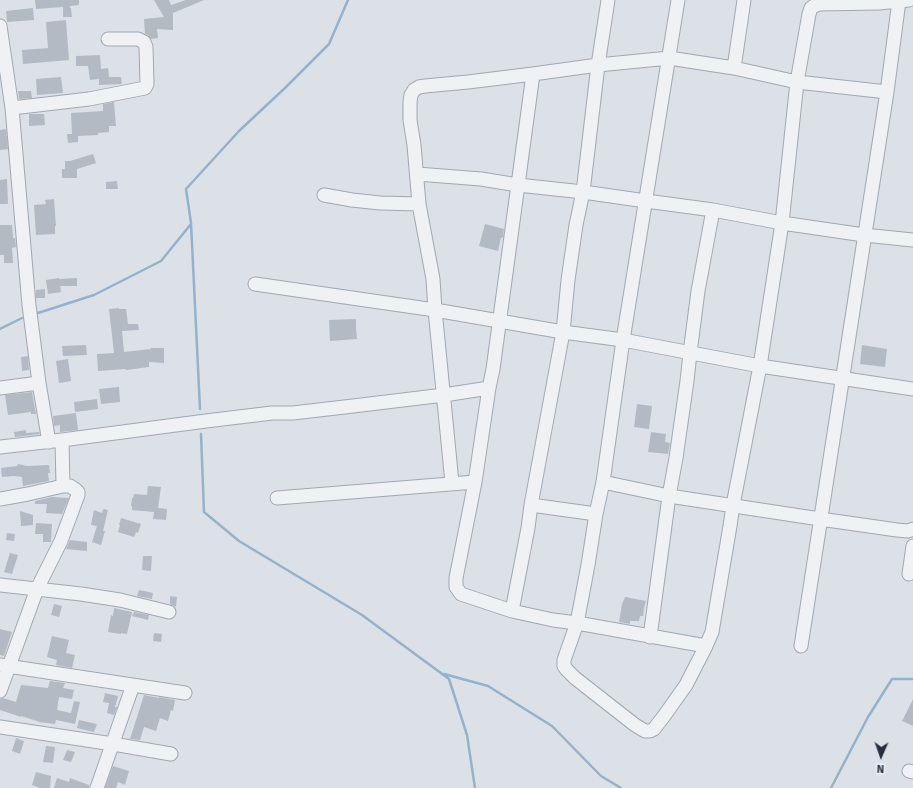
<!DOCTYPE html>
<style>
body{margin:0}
#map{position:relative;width:913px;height:788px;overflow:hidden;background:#dce1e7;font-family:Signika,sans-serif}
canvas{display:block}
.north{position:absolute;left:861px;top:736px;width:40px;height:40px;-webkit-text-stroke:3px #ebf0f5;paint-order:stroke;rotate:182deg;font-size:11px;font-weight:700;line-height:16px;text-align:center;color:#25303e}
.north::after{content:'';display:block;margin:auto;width:14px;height:18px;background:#25303e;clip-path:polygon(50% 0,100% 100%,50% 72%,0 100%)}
</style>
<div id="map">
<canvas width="913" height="788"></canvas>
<div class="north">N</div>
</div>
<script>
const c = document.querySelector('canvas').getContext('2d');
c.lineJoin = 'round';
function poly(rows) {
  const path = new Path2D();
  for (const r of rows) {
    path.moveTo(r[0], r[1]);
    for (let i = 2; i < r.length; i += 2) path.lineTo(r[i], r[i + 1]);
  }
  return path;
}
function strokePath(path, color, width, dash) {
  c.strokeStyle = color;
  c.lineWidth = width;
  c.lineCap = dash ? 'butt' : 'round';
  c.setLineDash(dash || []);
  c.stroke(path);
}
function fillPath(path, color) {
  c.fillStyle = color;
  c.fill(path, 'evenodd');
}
strokePath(poly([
 [38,313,94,295,161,261,191,224],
 [0,329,22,318],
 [200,409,191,223,186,189,239,131,285,88,329,44,348,0],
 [201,434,204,512,239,541,362,615,449,679,467,735,475,788],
 [444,674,488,686,552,726,601,776,621,788],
 [831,788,868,717,892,679,913,679]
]), '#94b2ca', 2.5);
fillPath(poly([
 [35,0,79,0,79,5,70,6,70,8,71,8,72,17,63,17,63,7,36,9],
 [154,0,169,0,171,5,186,0,204,0,173,13,173,30,157,29,158,38,151,39,148,35,145,34,144,19,164,17],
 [33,8,34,20,7,22,6,11],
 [66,20,69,60,23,64,22,50,48,48,46,22],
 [100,55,101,69,108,68,109,77,121,77,122,84,99,85,99,79,90,80,88,66,76,66,76,56],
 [61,77,63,93,37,95,36,79],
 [18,91,31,91,32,98,19,99],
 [114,102,116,126,109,126,109,132,98,133,98,135,78,136,78,142,68,143,67,134,72,134,71,113,103,111,103,104],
 [29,114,44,114,45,125,29,126],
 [6,129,8,149,0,150,0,130],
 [93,154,96,163,77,169,77,178,62,178,62,169,65,169,65,161,70,161],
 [7,179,8,204,0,204,0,180],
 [117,181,118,189,106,189,106,182],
 [54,199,56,226,55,226,55,234,36,235,34,205,46,204,45,200],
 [485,224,504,229,503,237,501,238,498,251,479,246],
 [0,225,12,225,13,238,15,238,16,247,12,248,13,263,4,263,4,255,0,255],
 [59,278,59,279,77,278,77,286,60,286,61,292,48,294,46,280],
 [45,289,45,298,36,298,36,290],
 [119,308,119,309,126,309,128,324,138,324,139,330,122,331,124,352,151,349,151,348,164,348,164,363,149,362,149,367,126,370,125,369,98,371,97,354,114,353,109,309],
 [356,319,356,328,357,339,330,341,329,320],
 [86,345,87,355,63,356,62,346],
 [862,345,887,349,885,367,860,364],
 [28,356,29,370,22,371,21,357],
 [68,359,71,381,59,383,56,361],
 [119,387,120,402,101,404,99,389],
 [32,392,36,414,31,414,31,412,8,415,5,395],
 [97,399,98,409,75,412,74,402],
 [637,404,652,406,649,429,634,427],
 [76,413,78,430,60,432,60,425,54,426,53,416],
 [26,430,26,433,39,432,40,434,15,437,14,432],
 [651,432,666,434,665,442,670,443,668,454,648,452],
 [18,464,27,466,49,465,50,473,48,473,49,481,23,486,22,477,14,476,2,477,1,468,17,466],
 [148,486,161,487,158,508,167,509,166,520,153,519,154,512,132,510,132,506,131,506,132,498,133,498,134,494,147,495],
 [52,497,69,498,62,514,46,513,47,504,35,504,35,501],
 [103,509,108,510,103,531,105,531,101,545,92,542,97,526,91,525,94,510,102,513],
 [20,511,33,515,33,525,21,526],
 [121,518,141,524,138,533,136,532,134,537,118,532,120,525,119,525],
 [36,523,52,524,51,542,43,542,43,534,35,534],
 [7,533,15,534,14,541,6,540],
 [70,540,87,542,87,551,66,549],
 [10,553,18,555,12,574,4,572],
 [143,556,152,556,151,571,142,570],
 [139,590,153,593,152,599,137,596],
 [170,596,177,597,176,607,170,604],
 [625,597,646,601,644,608,643,616,640,616,639,621,630,621,630,624,619,622,622,604],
 [54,604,62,606,59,617,51,615],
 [114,608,132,612,127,634,121,633,121,634,108,632,111,615,113,616],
 [134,612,149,615,148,620,132,616],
 [0,629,12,632,4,656,0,655],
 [154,633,162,634,161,642,153,641],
 [52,636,69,640,66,653,75,655,72,668,56,665,57,660,47,657],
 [50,681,65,683,63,688,74,690,72,699,59,697,57,710,71,713,74,701,80,702,75,724,56,720,55,724,39,722,40,722,21,716,21,717,0,710,0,699,3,698,16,702,21,685,48,688],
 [105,693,118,696,115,707,117,707,114,715,107,713,109,703,103,702],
 [144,695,159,698,159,697,175,700,173,711,171,710,168,721,160,718,156,731,144,727,140,740,130,739],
 [913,699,913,726,902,721],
 [79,720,97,724,94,732,77,728],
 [16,738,24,741,20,754,12,751],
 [46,746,55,747,53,763,43,762],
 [67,750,75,752,71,762,63,760],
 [113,766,129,771,125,785,118,782,116,788,105,788],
 [36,772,51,776,50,788,40,788,32,785],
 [57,778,69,782,70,778,89,785,89,788,54,788]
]), '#b3bac4');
const minor = poly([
 [678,0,623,340,603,482,596,514,588,565,577,623,564,660,564,666,567,670,575,678,635,725,645,731,650,731,654,729,664,716,686,685,706,646],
 [0,26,12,108,29,305,39,383,49,442],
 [734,68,744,0],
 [533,74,493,369,489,388,475,482,456,578,456,587,461,594,512,611,553,620,577,623,706,646,712,632,730,526,733,505,760,366,782,223,797,82,809,14,811,8,814,6,819,4,879,3,909,0],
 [12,108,89,99,145,88,147,84,146,47,144,42,138,39,108,39],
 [417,174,481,179,518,185,583,192,646,201,713,210,782,223,864,235,913,240],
 [324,195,352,200,380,203,419,204],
 [255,284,435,310,563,332,623,340,760,366,913,389],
 [0,388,39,383],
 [0,447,62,440,206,421,272,413,293,413,353,406,444,395,489,388],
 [603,482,669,496,820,519,897,530,908,531,913,529],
 [452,483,449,452,435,310,433,279,419,204,414,145,410,120,410,102,411,95,414,90,419,87,425,86,468,82,533,74,598,65,669,58,734,68,797,82,887,92],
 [277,498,475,482],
 [0,499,28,494,63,486,62,440],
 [531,505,596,514],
 [909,574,913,546],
 [0,585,81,594,120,600,169,612],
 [512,611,528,528,531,505,563,332,568,280,576,225,583,192,598,65,608,0],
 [650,637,669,496,676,458,687,381,690,353,698,291,713,210],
 [801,646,887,92,899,1],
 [0,665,185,693],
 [0,691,37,589,61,541,78,495,78,492,76,490,70,486,63,486],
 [0,727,113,744,171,754],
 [909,771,913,772],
 [97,788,133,685]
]);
strokePath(minor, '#a1a8b1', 15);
strokePath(minor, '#eff1f5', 13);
</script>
